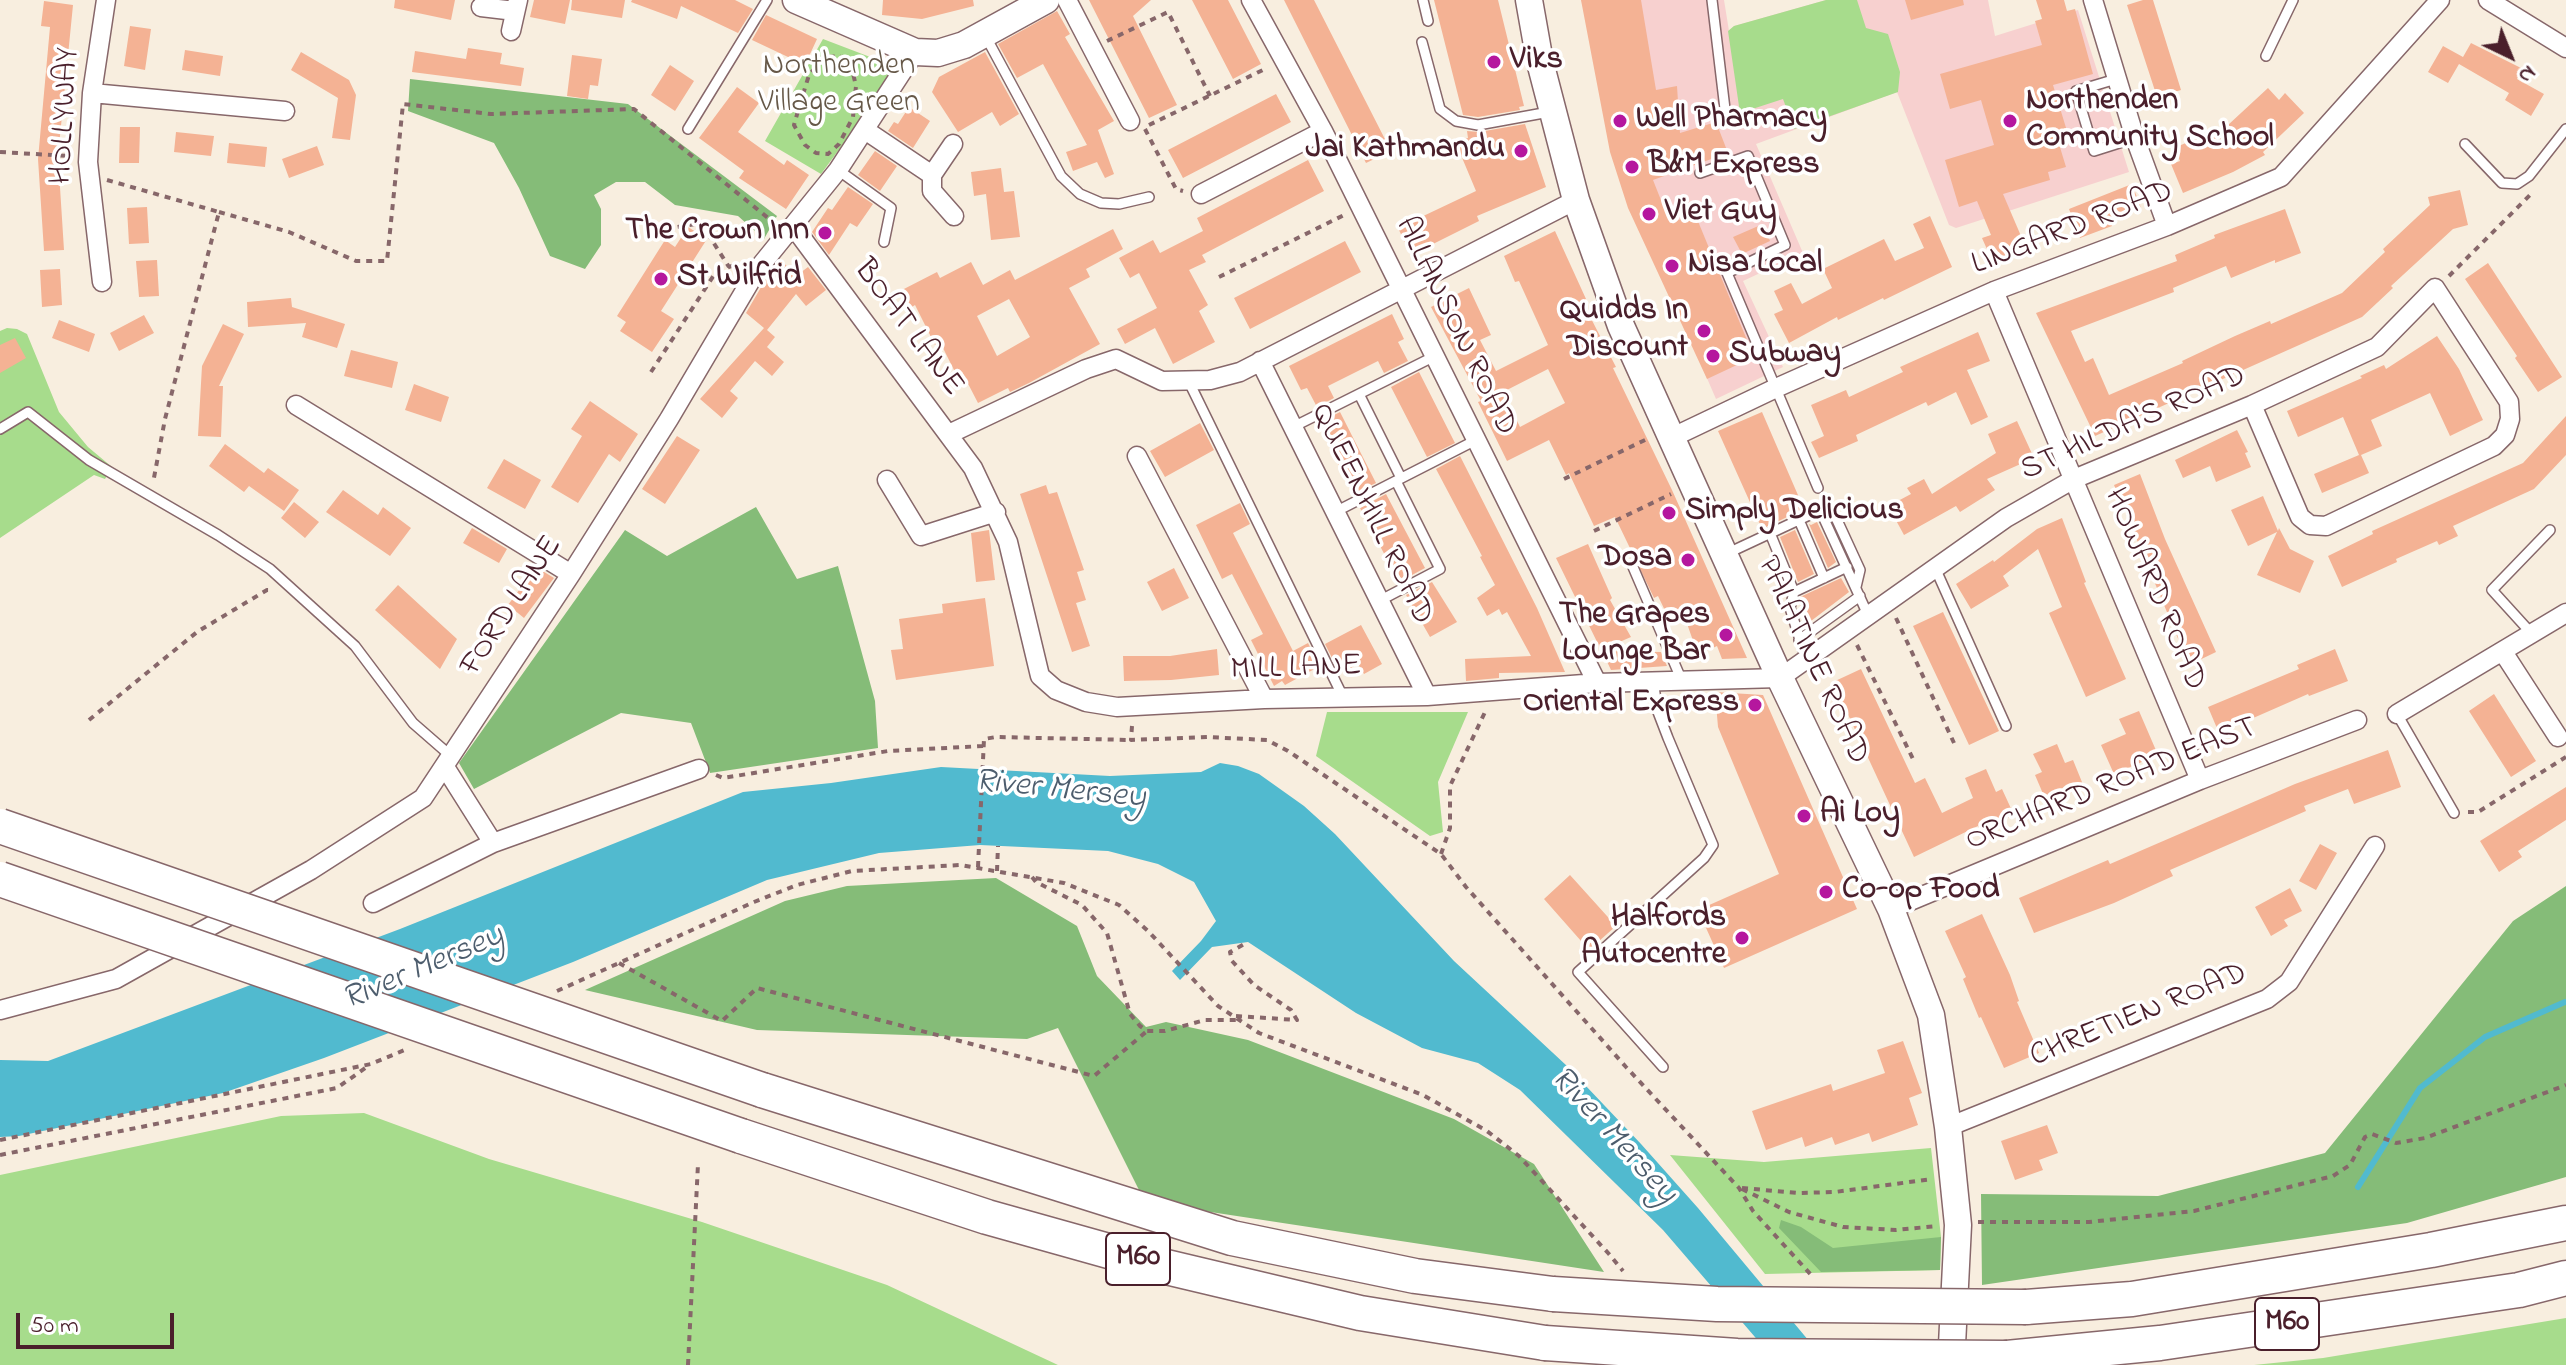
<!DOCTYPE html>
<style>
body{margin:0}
#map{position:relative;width:2566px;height:1365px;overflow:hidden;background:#f8eedf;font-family:"Indie Flower",sans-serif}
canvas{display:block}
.north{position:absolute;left:2470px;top:16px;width:80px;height:80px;-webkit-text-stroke:6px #fff;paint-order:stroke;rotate:137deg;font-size:22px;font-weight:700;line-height:32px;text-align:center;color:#4a1f2b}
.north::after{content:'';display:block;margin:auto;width:28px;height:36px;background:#4a1f2b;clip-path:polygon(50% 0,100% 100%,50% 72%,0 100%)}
.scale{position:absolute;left:16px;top:1313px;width:158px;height:36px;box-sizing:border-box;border:4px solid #4a1f2b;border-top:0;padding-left:10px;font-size:24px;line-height:28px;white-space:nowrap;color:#4a1f2b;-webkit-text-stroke:6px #fff;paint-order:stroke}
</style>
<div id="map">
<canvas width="2566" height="1365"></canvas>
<div class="north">N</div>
<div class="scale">50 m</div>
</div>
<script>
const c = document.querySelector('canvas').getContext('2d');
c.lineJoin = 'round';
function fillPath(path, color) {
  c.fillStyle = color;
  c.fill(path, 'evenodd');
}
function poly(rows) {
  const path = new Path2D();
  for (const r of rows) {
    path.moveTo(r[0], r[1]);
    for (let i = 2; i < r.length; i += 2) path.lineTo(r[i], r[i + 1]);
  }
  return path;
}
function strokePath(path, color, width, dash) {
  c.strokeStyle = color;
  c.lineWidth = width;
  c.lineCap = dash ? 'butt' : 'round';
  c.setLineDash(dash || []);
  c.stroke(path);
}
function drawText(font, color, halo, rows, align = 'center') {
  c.font = font + ' "Indie Flower",sans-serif';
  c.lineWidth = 7;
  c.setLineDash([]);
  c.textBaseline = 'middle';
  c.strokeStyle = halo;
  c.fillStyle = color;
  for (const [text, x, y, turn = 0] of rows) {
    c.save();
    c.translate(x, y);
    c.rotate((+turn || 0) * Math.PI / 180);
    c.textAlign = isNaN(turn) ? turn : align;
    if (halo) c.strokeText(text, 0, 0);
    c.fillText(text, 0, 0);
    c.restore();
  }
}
fillPath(poly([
 [1581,0,1724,0,1729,31,1734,26,1826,0,1988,0,1995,36,2078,10,2129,172,1956,228,1949,225,1897,92,1756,144,1803,253,1743,281,1783,367,1716,399,1671,295]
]), '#f7d0cf');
fillPath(poly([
 [1826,0,1857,0,1866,28,1888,34,1900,72,1898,92,1794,129,1783,99,1740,113,1728,31,1734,26],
 [823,39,899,68,821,174,765,141],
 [7,328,17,329,27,334,59,412,88,447,112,467,105,479,94,475,0,538,0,331],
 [1327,712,1468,712,1438,782,1443,832,1430,836,1316,756],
 [364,1113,489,1159,702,1222,887,1285,1058,1365,0,1365,0,1175,281,1116],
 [1931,1148,1941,1237,1940,1270,1765,1274,1670,1155,1764,1162],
 [2566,1318,2566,1365,2254,1365,2323,1358]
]), '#a7dc8c');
fillPath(poly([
 [410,79,628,104,777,216,764,239,738,216,675,205,645,182,616,182,594,195,601,209,601,245,585,269,550,256,519,188,494,143,408,111],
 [756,507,797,579,838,566,875,701,878,748,710,773,691,723,621,713,474,789,459,763,625,530,667,556],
 [996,878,1077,926,1097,976,1146,1027,1166,1022,1248,1040,1454,1119,1534,1164,1604,1272,1145,1202,1058,1028,1027,1039,757,1030,585,990,785,901,847,886],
 [2566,886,2566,1177,2407,1223,1982,1285,1981,1194,2158,1196,2325,1153,2513,921],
 [1781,1220,1801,1227,1833,1248,1941,1237,1940,1270,1821,1272,1779,1228]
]), '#85bc78');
fillPath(poly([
 [1220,763,1238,766,1259,774,1304,806,1335,834,1454,961,1567,1066,1641,1144,1698,1208,1829,1365,1779,1365,1663,1230,1520,1090,1478,1063,1422,1048,1356,1013,1248,942,1212,947,1180,980,1172,971,1201,941,1216,921,1194,882,1158,864,1108,851,980,845,879,853,767,880,573,962,324,1058,223,1093,19,1136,0,1137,0,1060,48,1061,400,929,743,792,831,783,941,767,1110,776,1201,772]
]), '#51bacf');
strokePath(poly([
 [2358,1187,2420,1088,2485,1037,2565,1002]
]), '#51bacf', 6);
fillPath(poly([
 [395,0,455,0,451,20,394,8],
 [534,0,570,0,565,24,530,17],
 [572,0,625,0,622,18,571,10],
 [632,0,735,0,753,9,738,33,681,6,677,19,631,2],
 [883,0,973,0,974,6,922,19,882,15],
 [1089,0,1151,0,1133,16,1177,105,1149,118],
 [1192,0,1228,0,1261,64,1233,79],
 [1284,0,1314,0,1391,151,1366,163],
 [1434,0,1498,0,1524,106,1519,107,1520,110,1478,117,1463,115],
 [1581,0,1641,0,1656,90,1677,86,1680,133,1716,122,1728,153,1653,180,1670,223,1695,214,1754,357,1707,379,1628,208,1610,152],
 [1905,0,1963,0,1964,5,1911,20],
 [2036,0,2064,0,2067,11,2075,9,2093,74,2053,85,2070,141,2059,144,2066,167,2048,172,2050,180,2003,194,2021,236,2014,239,2020,253,2002,260,1999,252,1990,256,1982,238,1991,235,1977,201,1959,207,1945,160,1994,145,1981,100,1950,109,1940,74,2042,45,2035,21,2042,19],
 [2143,0,2153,0,2181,90,2157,97,2127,5],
 [44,1,73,5,58,156,64,250,44,251,38,159,50,27,41,26],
 [1057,11,1070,34,1065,37,1114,121,1098,130,1114,174,1105,178,1097,162,1073,171,1066,152,1087,145,1043,64,1017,78,998,44],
 [766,15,817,39,805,65,752,40],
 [130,26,151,29,145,70,124,66],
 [2471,43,2523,69,2517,79,2544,94,2531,116,2505,100,2509,93,2459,64,2448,83,2428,72,2443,46,2463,57],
 [468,48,502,53,500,64,524,68,521,86,412,72,415,51,466,59],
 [185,50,223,56,220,76,182,70],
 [301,52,349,80,356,95,350,140,332,138,338,98,291,70],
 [985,52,1019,114,1000,126,992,112,958,132,932,92,939,77],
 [572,55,602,59,598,86,590,85,588,99,567,96],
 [670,65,694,81,675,111,651,95],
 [737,87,759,103,738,132,784,165,787,160,809,175,786,209,739,178,744,171,699,138],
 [2268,88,2279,100,2285,93,2304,113,2263,152,2265,155,2233,172,2183,193,2171,164,2180,161,2174,148,2228,125],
 [1276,94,1291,122,1183,178,1168,150],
 [909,107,930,121,913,148,888,131,894,122,898,124],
 [1525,124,1546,187,1477,216,1479,221,1411,255,1398,228,1476,191,1455,141,1468,138,1467,131,1479,132],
 [120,127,140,127,139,163,119,163],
 [176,132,214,136,211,156,174,152],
 [229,143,267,147,265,167,227,163],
 [317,146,324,165,289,178,282,159],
 [875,151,897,166,880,191,858,175],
 [1308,160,1324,191,1202,255,1206,262,1189,270,1208,305,1199,311,1215,342,1173,364,1155,328,1125,344,1117,329,1157,308,1139,273,1130,278,1119,258,1153,240,1160,253,1203,231,1197,218],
 [1001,168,1004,192,1014,191,1020,237,991,240,986,194,974,196,971,172],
 [2132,184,2141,208,2110,220,2112,226,2080,238,2069,209],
 [848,187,873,204,857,227,850,223,829,255,812,232,828,208,832,210],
 [2460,190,2468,225,2453,229,2391,286,2393,288,2362,317,2095,436,2036,313,2177,261,2175,255,2215,238,2214,235,2285,209,2301,253,2275,263,2275,260,2231,278,2226,266,2173,288,2174,292,2071,331,2085,362,2093,358,2109,395,2183,363,2182,361,2235,336,2270,321,2271,324,2342,293,2385,252,2383,249,2430,205,2428,197],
 [147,207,149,243,129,244,127,208],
 [1930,216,1952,267,1884,300,1883,298,1838,320,1837,317,1789,343,1774,314,1783,310,1774,291,1791,283,1802,304,1832,288,1823,269,1884,239,1895,261,1924,248,1913,224],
 [1763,224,1770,241,1742,254,1733,237],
 [688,227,707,239,661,311,674,319,652,352,620,331,626,322,617,316,665,240,675,247],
 [1113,229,1123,249,1086,269,1090,277,1069,288,1100,344,1029,383,1010,392,1008,388,978,403,962,372,956,374,940,342,935,345,915,305,909,309,900,291,937,272,940,278,971,262,983,285,1010,270,1015,280],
 [1009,299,1030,337,997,356,977,316],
 [1555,231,1586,299,1582,301,1616,367,1613,368,1672,490,1747,658,1722,659,1717,646,1698,655,1684,615,1670,621,1658,596,1654,598,1615,517,1594,526,1569,473,1566,475,1549,440,1507,461,1478,402,1481,401,1431,307,1469,288,1491,335,1480,340,1496,371,1548,345,1519,281,1515,282,1504,256],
 [1548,369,1565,403,1520,427,1503,392],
 [1345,241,1361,272,1250,329,1234,298],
 [157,260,159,296,139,297,136,261],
 [782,261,796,276,808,267,826,290,806,306,796,294,767,330,775,337,767,347,784,362,772,376,755,361,730,391,738,398,722,418,700,399,764,328,746,313,767,277],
 [2488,263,2562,377,2538,392,2515,358,2517,356,2465,279],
 [60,269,62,305,42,307,40,270],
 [291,298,292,307,345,324,337,348,302,337,306,323,248,327,247,302],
 [1392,314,1404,339,1398,342,1408,361,1384,373,1378,361,1328,386,1334,398,1317,407,1307,388,1301,390,1289,366],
 [144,315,154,333,119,351,110,333],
 [59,320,95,334,89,352,52,338],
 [223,324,244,334,219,386,223,386,221,437,198,436,202,366],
 [1978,332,1990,361,1967,370,1988,417,1971,425,1956,392,1928,406,1926,402,1856,435,1858,441,1819,458,1811,442,1824,436,1811,405,1846,390,1849,397,1903,372,1900,367],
 [2437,336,2459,369,2483,420,2450,436,2430,393,2371,420,2382,446,2361,455,2369,473,2322,493,2314,474,2359,455,2343,417,2298,437,2287,411,2362,378,2360,376,2384,365,2386,369],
 [15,338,26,358,0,373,0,345],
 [351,350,398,362,392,388,344,376],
 [1419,372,1455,443,1427,457,1391,387],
 [414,384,449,397,441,422,405,410],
 [590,401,638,434,620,462,609,454,578,503,551,487,582,436,571,429],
 [1340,412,1376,483,1353,494,1318,423],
 [1762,412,1804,509,1762,529,1718,431],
 [2566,416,2566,455,2534,489,2453,526,2458,536,2439,545,2437,541,2396,559,2397,562,2342,587,2328,556,2373,534,2372,531,2523,463],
 [2017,421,2034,458,1987,479,1995,490,1960,512,1956,506,1904,535,1892,513,1900,509,1896,502,1911,494,1907,488,1924,479,1932,494,1996,453,1988,434],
 [1200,423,1214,450,1165,477,1150,451],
 [2237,430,2248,452,2245,453,2251,467,2216,482,2210,466,2183,478,2175,460],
 [677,436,700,450,665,504,642,489],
 [225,444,264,473,268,468,299,490,284,511,249,486,244,492,209,466],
 [1460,456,1537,608,1565,672,1499,673,1499,678,1466,681,1465,659,1531,656,1507,612,1502,615,1499,609,1487,616,1477,598,1495,585,1480,557,1482,556,1436,469],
 [504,459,541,480,525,509,487,488],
 [2140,474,2165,539,2216,652,2189,665,2114,485],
 [1046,485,1049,494,1057,492,1084,570,1077,572,1086,600,1076,603,1090,646,1072,652,1020,494],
 [343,490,378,515,383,507,411,528,390,556,326,512],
 [1386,494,1425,568,1399,582,1360,508],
 [2263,496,2278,531,2279,528,2290,549,2314,561,2300,593,2257,575,2277,532,2248,546,2231,510],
 [294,502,319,522,305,538,281,518],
 [1240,503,1250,524,1233,533,1293,651,1308,643,1320,666,1285,685,1282,681,1274,686,1251,640,1263,634,1232,574,1222,579,1196,525],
 [2062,518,2086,582,2084,583,2126,679,2086,697,2049,613,2062,607,2038,549,2003,576,2009,586,1971,609,1956,584,1993,560,1994,562,2037,529],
 [1817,522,1836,562,1828,568,1809,524,1811,525],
 [472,528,507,549,499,563,463,543],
 [989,530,995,580,976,582,971,533],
 [1795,530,1814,574,1798,582,1780,537],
 [1588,544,1612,598,1610,600,1631,637,1601,650,1556,558],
 [536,567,554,578,524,618,508,605],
 [1174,568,1189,598,1162,611,1147,582],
 [1841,578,1849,592,1811,621,1799,604,1800,597],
 [1432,582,1457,622,1430,637,1406,595],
 [398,585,457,639,440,669,375,610],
 [985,598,994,666,896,680,891,650,903,649,899,619,943,613,942,604],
 [1943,612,1999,731,1969,745,1913,626],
 [1361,625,1382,664,1364,674,1358,664,1340,674,1325,644],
 [1217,649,1219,675,1171,680,1124,681,1123,656,1170,656],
 [2335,649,2348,681,2309,696,2308,694,2219,733,2208,707,2299,669,2297,665],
 [1602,651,1661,652,1667,666,1611,670],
 [1861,669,1915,783,1925,778,1942,813,1973,798,1965,778,1986,769,1996,792,2002,789,2014,815,1980,830,1978,826,1914,857,1833,682],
 [1715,692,1763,695,1857,909,1724,968,1698,910,1779,874,1718,727],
 [2494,694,2536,761,2511,777,2469,711],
 [2139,711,2158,755,2114,774,2101,745,2126,734,2119,719],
 [2057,744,2065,763,2073,760,2084,787,2047,803,2035,775,2042,772,2033,754],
 [2388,750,2401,787,2354,804,2348,789,2304,806,2306,811,2170,870,2173,876,2114,903,2034,933,2019,898,2108,860,2110,864,2295,784],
 [2566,787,2566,820,2518,851,2522,857,2499,872,2480,841],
 [2320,844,2337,853,2316,890,2299,881],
 [1570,875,1616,926,1589,950,1544,899],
 [2290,888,2302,911,2284,920,2288,926,2271,936,2255,907],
 [1982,914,2010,975,2019,1001,2017,1002,2039,1053,2004,1068,1981,1017,1979,1018,1963,979,1966,977,1945,931],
 [1903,1041,1922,1093,1909,1098,1918,1125,1872,1142,1869,1133,1835,1145,1832,1137,1805,1147,1802,1137,1766,1150,1752,1111,1831,1084,1833,1091,1885,1073,1877,1050],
 [2047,1125,2058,1153,2039,1160,2043,1170,2015,1180,2001,1141]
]), '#f4b294');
const service = poly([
 [1423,0,1428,21],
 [1712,0,1725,109],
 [986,37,1061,176,1080,194,1101,203,1119,204,1149,197],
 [1422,42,1440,109,1456,121,1478,125,1549,112],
 [2266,56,2293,0],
 [2116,79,2076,91,2094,151,2135,138],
 [688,129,767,0],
 [2465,144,2502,183,2517,184,2529,176,2566,129],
 [838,170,891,208,884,242],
 [1700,173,1748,156,1785,245,1727,273,1818,488],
 [1188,380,1343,697],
 [1359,394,1401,478],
 [1293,427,1435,356],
 [0,429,28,412,89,460,218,535,270,569,355,646,413,723,452,757],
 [1820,510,1831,509,1837,520,1860,570,1856,587],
 [1335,512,1476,440],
 [1799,520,1824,578],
 [1770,533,1794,592],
 [1728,553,1820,510,1868,615],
 [1633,567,1682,681],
 [1936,570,2006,726],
 [1379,601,1440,569,1396,481],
 [2532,634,2492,590,2550,530],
 [1799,640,1860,596],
 [1806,659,1790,608,1794,592,1847,567],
 [1653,681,1658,712,1668,738,1713,845,1704,858,1578,972,1663,1067],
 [2397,714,2454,813]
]);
const minor = poly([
 [1067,0,1130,121],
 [1251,0,1323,131,1597,683],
 [2093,0,2135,138,2167,226],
 [2488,0,2566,48],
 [481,7,515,11],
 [511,31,518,0],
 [92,93,285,111],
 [865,130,932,175],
 [953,144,932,175,932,191,954,216],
 [1201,194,1323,131],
 [793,226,973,468,1008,542,1040,676,1056,690,1086,702,1117,707,1264,699,1427,696,1597,683,1780,678,2006,518,2074,479,2252,405,2377,347,2435,288,2509,402,2510,419,2505,435,2494,446,2326,526,2310,525,2300,517,2252,405],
 [102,282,88,162,92,93,106,0],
 [1994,291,2200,780],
 [1260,361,1427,696],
 [296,405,571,574],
 [949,434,1086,369,1116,359,1162,381,1210,380,1240,372,1576,200],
 [1671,438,1776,388,1994,291,2167,226,2281,177,2440,0],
 [1137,456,1264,699],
 [887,480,921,536,996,512],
 [2503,652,2558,737],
 [2397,714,2566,613],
 [445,767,493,843],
 [373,903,493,843,699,769],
 [1891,909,2200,780,2357,720],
 [0,1010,116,979,311,870,423,798,571,574,669,419,757,270,838,170,915,52],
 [1948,1127,2267,999,2289,982,2375,846]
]);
const secondary = poly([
 [796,0,915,52,938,53,964,45,1046,0],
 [1529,0,1540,62,1576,200,1621,326,1780,678,1891,909,1931,1015,1948,1127,1958,1225,1951,1365]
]);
const motorway = poly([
 [762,1090,1232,1238,1415,1276,1553,1294],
 [741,1136,987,1217,1162,1266,1360,1313,1545,1343],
 [2026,1307,2132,1299,2431,1250,2566,1223],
 [2007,1358,2160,1343,2519,1290,2566,1278]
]);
strokePath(service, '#87676a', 12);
strokePath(minor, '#87676a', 21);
strokePath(secondary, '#87676a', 29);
strokePath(motorway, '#87676a', 37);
strokePath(poly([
 [1107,41,1168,12,1210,96],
 [841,56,851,65,856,86,853,117,839,144,828,154,816,153,805,145,794,125,800,104,809,75,825,57,841,56],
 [1149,125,1267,68],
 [1145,129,1176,189,1183,191],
 [0,152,69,156],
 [107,180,219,212,165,419,153,483],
 [219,212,289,232,356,261,387,261,403,104,491,114,634,109,773,222],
 [654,231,701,223,729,267],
 [2449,276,2530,195],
 [1219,277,1344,215],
 [651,372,716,272,737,264],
 [1564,479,1647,439],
 [1594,531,1671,494],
 [1896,618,1954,743],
 [1857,645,1915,763],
 [89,720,197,632,267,590,271,590],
 [1132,726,1131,740,1207,737,1267,740,1288,751,1441,854,1466,887,1626,1067,1739,1188,1753,1211,1813,1277],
 [716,775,723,778,888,751,983,746],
 [2468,812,2478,812,2566,757],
 [1441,854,1450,828,1450,786,1486,710],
 [978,867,984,739,996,737,1131,740],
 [997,871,998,846],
 [1032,877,1036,882,1082,905,1107,933,1130,1014,1140,1026,1147,1031,1165,1031,1205,1020,1236,1020],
 [619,963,722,1021,757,988,1094,1076,1147,1031],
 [557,991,754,902,797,885,852,871,960,865,1064,883,1119,905,1149,932,1218,1006,1259,1033,1423,1095,1487,1131,1519,1156,1609,1254,1623,1271],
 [1236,1016,1297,1020,1291,1010,1254,985,1232,961,1230,952,1248,942],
 [0,1140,371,1064,407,1049],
 [0,1155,337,1088,368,1066],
 [1742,1188,1798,1193,1835,1192,1932,1179],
 [1742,1189,1789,1212,1843,1227,1896,1230,1937,1226],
 [1978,1222,2089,1222,2194,1211,2333,1176,2350,1165,2365,1137,2372,1134,2396,1143,2425,1138,2566,1085],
 [688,1365,698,1164]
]), '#87676a', 4, [6, 6]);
strokePath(service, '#fff', 9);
strokePath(minor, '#fff', 18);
strokePath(secondary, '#fff', 26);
strokePath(motorway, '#fff', 34);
const motorwayBridge = poly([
 [0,826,762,1090],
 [0,879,741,1136],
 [1553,1294,1717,1304,2026,1307],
 [1545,1343,1737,1356,2007,1358]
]);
strokePath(motorwayBridge, '#87676a', 37, []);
strokePath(motorwayBridge, '#fff', 34);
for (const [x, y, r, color] of [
 [1494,62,8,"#b5179e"],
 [1620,121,8,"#b5179e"],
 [2010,121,8,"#b5179e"],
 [1521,151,8,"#b5179e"],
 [1632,167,8,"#b5179e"],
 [1649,214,8,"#b5179e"],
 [825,233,8,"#b5179e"],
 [1672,266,8,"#b5179e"],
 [661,279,8,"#b5179e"],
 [1704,331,8,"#b5179e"],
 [1713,356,8,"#b5179e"],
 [1669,513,8,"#b5179e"],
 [1688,560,8,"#b5179e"],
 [1726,635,8,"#b5179e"],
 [1755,705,8,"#b5179e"],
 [1804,816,8,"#b5179e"],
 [1826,892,8,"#b5179e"],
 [1742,938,8,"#b5179e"]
]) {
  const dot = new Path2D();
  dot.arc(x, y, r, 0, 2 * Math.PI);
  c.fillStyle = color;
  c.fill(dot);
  strokePath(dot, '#fff', 3);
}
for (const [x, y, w] of [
 [1138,1259,64],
 [2287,1324,64]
]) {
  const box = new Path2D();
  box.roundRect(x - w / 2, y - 26, w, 52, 6);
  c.fillStyle = '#fff';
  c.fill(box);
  strokePath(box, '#4a1f2b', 2);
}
drawText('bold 30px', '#4a1f2b', null, [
 ["M60",1138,1259],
 ["M60",2287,1324]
]);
drawText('bold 32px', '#4a1f2b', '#fff', [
 ["Viks",1510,62],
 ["Northenden",2026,103],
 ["Community School",2026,140],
 ["Well Pharmacy",1636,121],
 ["Jai Kathmandu",1505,151,"right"],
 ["B&M Express",1648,167],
 ["Viet Guy",1665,214],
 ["The Crown Inn",809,233,"right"],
 ["Nisa Local",1688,266],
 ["St Wilfrid",677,279],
 ["Quidds In",1688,313,"right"],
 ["Discount",1688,350,"right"],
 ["Subway",1729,356],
 ["Simply Delicious",1685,513],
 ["Dosa",1672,560,"right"],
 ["The Grapes",1710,617,"right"],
 ["Lounge Bar",1710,654,"right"],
 ["Oriental Express",1739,705,"right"],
 ["Ai Loy",1820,816],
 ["Co-op Food",1842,892],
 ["Halfords",1726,920,"right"],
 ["Autocentre",1726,957,"right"]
], 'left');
drawText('32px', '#665848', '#fff', [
 ["Northenden",839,68],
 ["Village Green",839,105]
]);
drawText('32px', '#4a1f2b', '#fff', [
 ["HOLLYWAY",67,116,-87],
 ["LINGARD ROAD",2073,230,-21],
 ["ALLANSON ROAD",1454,327,64],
 ["BOAT LANE",907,329,53],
 ["ST HILDA'S ROAD",2134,425,-24],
 ["QUEENHILL ROAD",1370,515,64],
 ["HOWARD ROAD",2153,590,67],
 ["FORD LANE",513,607,-57],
 ["PALATINE ROAD",1811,661,65],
 ["MILL LANE",1296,670,-2],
 ["ORCHARD ROAD EAST",2112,786,-22],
 ["CHRETIEN ROAD",2139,1017,-22]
]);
drawText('italic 34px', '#4d5d6d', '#fff', [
 ["River Mersey",1060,792,6],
 ["River Mersey",424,970,-23],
 ["River Mersey",1612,1137,48]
]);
</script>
